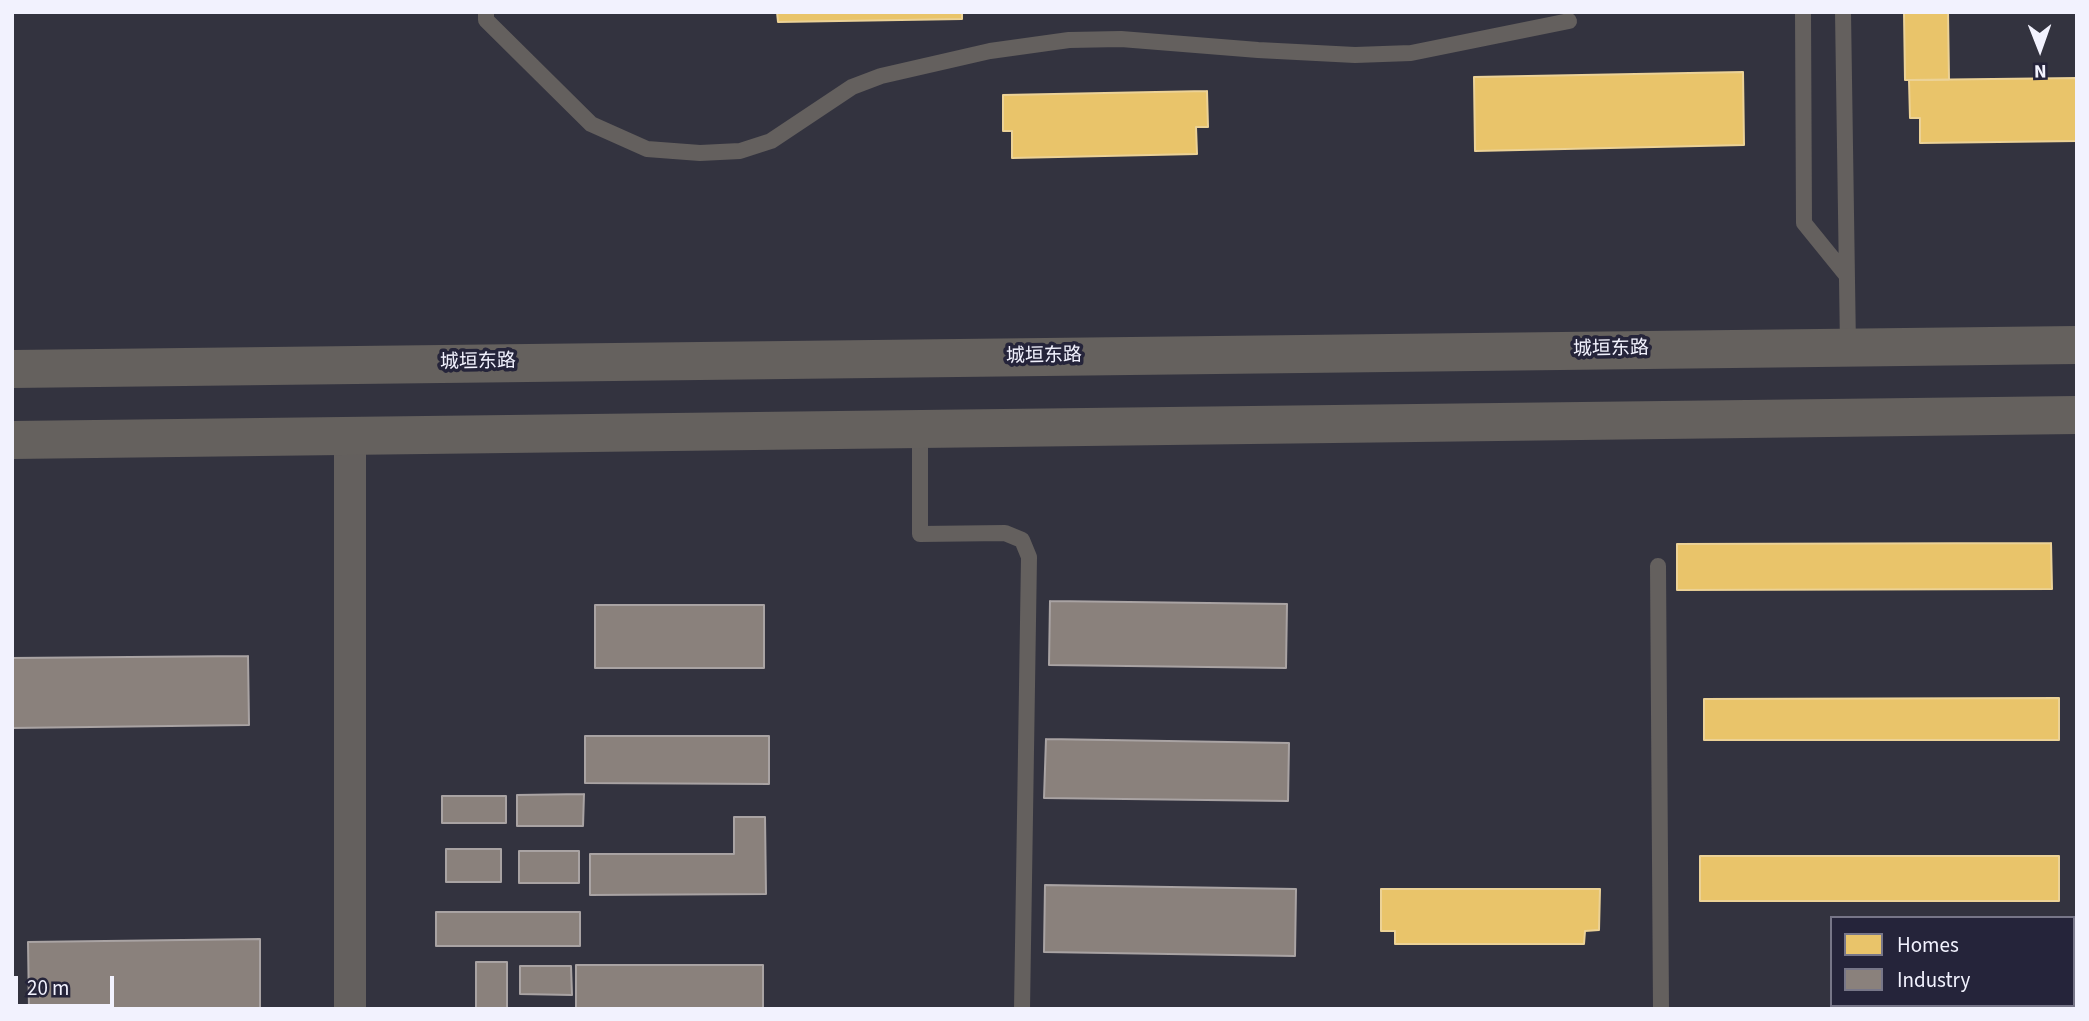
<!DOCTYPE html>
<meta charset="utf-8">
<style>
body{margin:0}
#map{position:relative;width:2089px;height:1021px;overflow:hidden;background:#33333f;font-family:"Source Sans 3",sans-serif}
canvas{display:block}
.frame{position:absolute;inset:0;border:14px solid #f2f2fe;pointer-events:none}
.legend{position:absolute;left:1830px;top:916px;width:245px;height:91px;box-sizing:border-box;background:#25243a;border:2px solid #777688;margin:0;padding:9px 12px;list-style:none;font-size:21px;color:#f2f2fe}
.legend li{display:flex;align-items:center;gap:14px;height:35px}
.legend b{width:35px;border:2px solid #777688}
.north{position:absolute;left:2005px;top:14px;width:70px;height:70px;-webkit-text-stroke:5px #25243a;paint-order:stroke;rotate:179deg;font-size:19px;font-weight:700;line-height:28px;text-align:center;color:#f2f2fe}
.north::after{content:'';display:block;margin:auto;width:24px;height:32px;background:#f2f2fe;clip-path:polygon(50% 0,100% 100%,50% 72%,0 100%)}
.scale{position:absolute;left:14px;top:976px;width:100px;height:32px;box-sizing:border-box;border:4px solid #f2f2fe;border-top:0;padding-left:9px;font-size:21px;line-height:24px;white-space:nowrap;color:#f2f2fe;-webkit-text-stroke:5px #25243a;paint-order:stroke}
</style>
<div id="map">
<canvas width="2089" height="1021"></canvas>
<div class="frame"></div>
<ul class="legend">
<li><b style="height:19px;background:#e9c46a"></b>Homes</li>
<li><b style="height:19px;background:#8a817c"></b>Industry</li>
</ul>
<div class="north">N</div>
<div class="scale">20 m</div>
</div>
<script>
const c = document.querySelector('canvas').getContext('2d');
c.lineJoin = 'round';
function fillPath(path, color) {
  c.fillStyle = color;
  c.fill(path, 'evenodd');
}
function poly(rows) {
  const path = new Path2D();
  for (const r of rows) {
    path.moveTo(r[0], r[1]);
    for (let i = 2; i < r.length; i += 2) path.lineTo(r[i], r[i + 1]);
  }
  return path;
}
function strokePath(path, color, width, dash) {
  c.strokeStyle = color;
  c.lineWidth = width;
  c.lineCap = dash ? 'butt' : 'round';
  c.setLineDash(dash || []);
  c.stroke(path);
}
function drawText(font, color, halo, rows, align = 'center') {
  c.font = font + ' "Source Sans 3","Noto Sans SC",sans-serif';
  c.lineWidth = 7;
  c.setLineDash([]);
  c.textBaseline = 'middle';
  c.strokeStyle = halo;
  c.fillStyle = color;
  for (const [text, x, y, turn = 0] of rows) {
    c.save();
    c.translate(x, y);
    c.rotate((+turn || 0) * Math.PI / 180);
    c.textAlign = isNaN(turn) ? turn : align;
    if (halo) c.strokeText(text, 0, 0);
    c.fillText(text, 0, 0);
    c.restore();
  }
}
const homes = poly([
 [777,12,962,12,962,19,778,22,777,12],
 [1904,12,1948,12,1949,80,1905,80,1904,12],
 [1743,72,1744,145,1475,151,1474,77,1743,72],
 [2077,78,2077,141,1920,143,1920,118,1910,118,1909,80,2077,78],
 [1207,91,1208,127,1196,127,1197,154,1012,158,1012,131,1003,131,1003,95,1207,91],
 [2051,543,2052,589,1677,590,1677,544,2051,543],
 [2059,698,2059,740,1704,740,1704,699,2059,698],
 [1700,856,2059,856,2059,901,1700,901,1700,856],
 [1381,889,1600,889,1599,930,1585,931,1584,944,1395,944,1395,931,1381,931,1381,889]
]);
fillPath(homes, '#e9c46a');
strokePath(homes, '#ecd296', 2);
const industry = poly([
 [1050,601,1287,604,1286,668,1049,665,1050,601],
 [595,605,764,605,764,668,595,668,595,605],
 [248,656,249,725,12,728,12,658,248,656],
 [585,736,769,736,769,784,585,783,585,736],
 [1046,739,1289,743,1288,801,1044,798,1046,739],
 [584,794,583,826,517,826,517,795,584,794],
 [442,796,506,796,506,823,442,823,442,796],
 [734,817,765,817,766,894,590,895,590,854,734,854,734,817],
 [446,849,501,849,501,882,446,882,446,849],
 [519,851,579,851,579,883,519,883,519,851],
 [1045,885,1296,889,1295,956,1044,952,1045,885],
 [436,912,580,912,580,946,436,946,436,912],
 [260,939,260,1009,29,1009,28,942,260,939],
 [476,962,507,962,507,1009,476,1009,476,962],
 [576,965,763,965,763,1009,576,1009,576,965],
 [520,966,571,966,572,995,520,994,520,966]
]);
fillPath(industry, '#8a817c');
strokePath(industry, '#a9a3a3', 2);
strokePath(poly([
 [486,12,486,20,591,124,647,149,700,153,740,151,771,141,852,87,881,76,990,51,1069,40,1121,39,1258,50,1355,55,1411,53,1569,21],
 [1803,12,1804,223,1847,276],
 [1843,12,1848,347],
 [920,428,920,534,1005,533,1022,540,1029,557,1022,1009],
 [1658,566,1661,1009]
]), '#64605e', 16);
strokePath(poly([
 [350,435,350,1009]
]), '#64605e', 32);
strokePath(poly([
 [12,369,2077,345],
 [12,440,2077,415]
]), '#65615e', 38);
drawText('19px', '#f2f2fe', '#25243a', [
 ["城垣东路",1611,350,-1],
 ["城垣东路",1044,357,-1],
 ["城垣东路",478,363,-1]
]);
</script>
